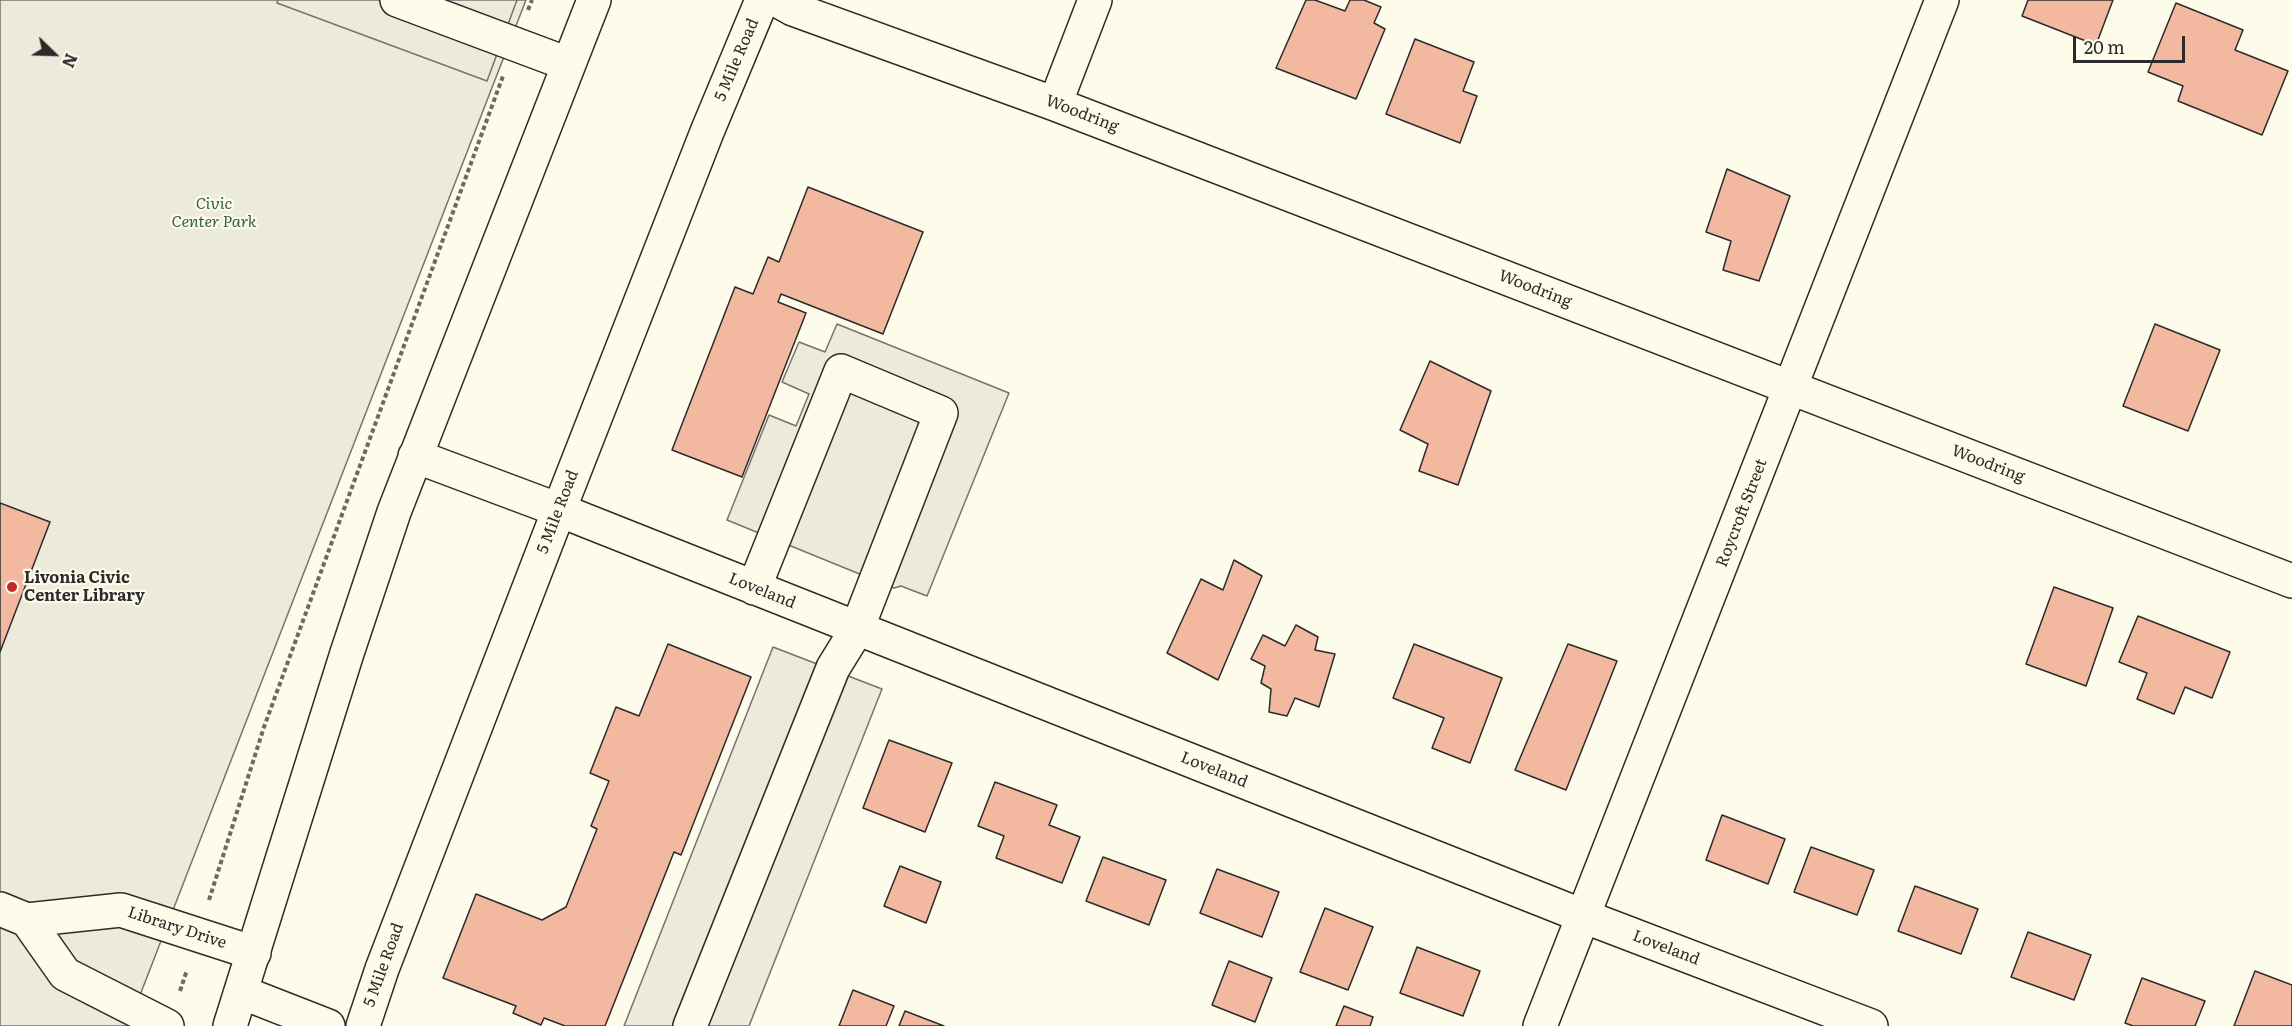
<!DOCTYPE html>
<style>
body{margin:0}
#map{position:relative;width:2292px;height:1026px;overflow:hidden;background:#fdfbea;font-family:Literata,serif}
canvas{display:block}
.north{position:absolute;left:24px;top:24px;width:60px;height:60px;-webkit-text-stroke:4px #fdfbea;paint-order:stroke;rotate:113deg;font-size:16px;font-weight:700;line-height:24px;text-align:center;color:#2b2b2b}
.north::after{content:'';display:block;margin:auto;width:21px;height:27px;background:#2b2b2b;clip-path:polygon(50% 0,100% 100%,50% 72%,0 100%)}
.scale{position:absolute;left:2073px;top:36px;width:112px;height:27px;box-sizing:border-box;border:3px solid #2b2b2b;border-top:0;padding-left:8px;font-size:18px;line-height:21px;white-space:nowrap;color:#2b2b2b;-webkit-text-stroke:4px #fdfbea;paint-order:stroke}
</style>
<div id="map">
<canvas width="2292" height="1026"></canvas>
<div class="north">N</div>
<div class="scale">20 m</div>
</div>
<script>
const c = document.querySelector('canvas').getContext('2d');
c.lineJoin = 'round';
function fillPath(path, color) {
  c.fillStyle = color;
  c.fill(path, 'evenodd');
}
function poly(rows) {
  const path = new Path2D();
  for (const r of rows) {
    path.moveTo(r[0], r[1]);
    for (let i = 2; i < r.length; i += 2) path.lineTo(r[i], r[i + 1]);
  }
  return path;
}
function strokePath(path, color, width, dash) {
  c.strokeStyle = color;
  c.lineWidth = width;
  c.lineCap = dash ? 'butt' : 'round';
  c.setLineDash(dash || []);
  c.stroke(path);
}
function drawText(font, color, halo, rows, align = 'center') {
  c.font = font + ' Literata,serif';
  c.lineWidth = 4.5;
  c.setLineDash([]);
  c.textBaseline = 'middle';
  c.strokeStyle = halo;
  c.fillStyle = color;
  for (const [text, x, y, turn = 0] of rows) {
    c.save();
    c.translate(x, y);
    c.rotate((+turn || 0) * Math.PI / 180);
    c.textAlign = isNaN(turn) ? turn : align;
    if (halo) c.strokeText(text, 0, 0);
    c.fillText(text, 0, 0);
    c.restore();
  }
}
const green = poly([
 [0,0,526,0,128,1026,0,1026,0,0]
]);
fillPath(green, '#ecebdb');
strokePath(green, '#74746e', 1.5);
const parking = poly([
 [278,0,517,0,487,81,277,3,278,0],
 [837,324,1009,393,927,596,901,586,894,588,727,520,769,415,796,426,809,394,782,382,799,342,825,352,837,324],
 [773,647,882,689,749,1026,624,1026,773,647]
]);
fillPath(parking, '#eceadb');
strokePath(parking, '#74746e', 1.5);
const building = poly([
 [1306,0,1315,0,1345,11,1350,0,1364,0,1381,7,1374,23,1385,29,1356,99,1276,68,1306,0],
 [2028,0,2113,0,2096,45,2022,16,2028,0],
 [2176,3,2243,30,2235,50,2288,71,2262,135,2178,101,2183,86,2148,72,2176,3],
 [1415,39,1474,62,1463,91,1477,96,1460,143,1386,114,1415,39],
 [1727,169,1790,196,1759,281,1723,270,1731,241,1706,232,1727,169],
 [808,187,923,232,883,334,781,294,778,302,806,313,742,477,672,450,735,287,753,294,768,257,779,262,808,187],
 [2155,324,2220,350,2188,431,2123,406,2155,324],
 [1430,361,1491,391,1458,485,1419,471,1428,444,1400,430,1430,361],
 [0,503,50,522,0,652,0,503],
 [1234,560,1262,576,1218,680,1167,653,1201,579,1223,590,1234,560],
 [2054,587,2113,608,2086,686,2026,664,2054,587],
 [2138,616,2230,652,2212,698,2185,687,2174,714,2137,699,2147,673,2119,662,2138,616],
 [1296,625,1318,637,1315,650,1335,654,1319,707,1295,698,1287,716,1269,712,1271,689,1261,683,1265,666,1251,659,1263,635,1285,646,1296,625],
 [668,644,751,677,681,855,674,852,605,1026,565,1026,544,1018,541,1025,513,1013,516,1006,443,978,476,894,542,920,566,907,597,829,591,826,609,781,590,773,616,707,639,716,668,644],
 [1414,644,1502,678,1470,763,1432,748,1444,718,1393,698,1414,644],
 [1568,644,1617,661,1566,790,1515,770,1568,644],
 [889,740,952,763,925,832,863,808,889,740],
 [995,782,1057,805,1049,825,1080,837,1062,883,996,858,1004,836,978,826,995,782],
 [1722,815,1785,839,1768,884,1706,860,1722,815],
 [1811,847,1874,870,1857,915,1794,892,1811,847],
 [1103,857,1166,880,1149,925,1086,901,1103,857],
 [900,866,941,882,926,923,884,906,900,866],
 [1217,869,1279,892,1262,937,1200,913,1217,869],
 [1915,886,1978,909,1961,954,1898,931,1915,886],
 [1325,908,1373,927,1348,990,1300,972,1325,908],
 [2028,932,2091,955,2074,1000,2011,977,2028,932],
 [1417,947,1480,971,1463,1016,1400,993,1417,947],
 [1229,961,1272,978,1255,1022,1212,1005,1229,961],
 [2255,971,2292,985,2292,1026,2234,1026,2255,971],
 [2142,978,2205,1001,2195,1026,2133,1026,2125,1023,2142,978],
 [853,990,894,1006,886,1026,839,1026,853,990],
 [1344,1006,1373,1017,1370,1026,1336,1026,1344,1006],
 [905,1011,944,1026,899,1026,905,1011]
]);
fillPath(building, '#f2b8a0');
strokePath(building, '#2b2b2b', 1.5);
const minor = poly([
 [397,0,568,64],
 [777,0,793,9,1055,104,2292,581],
 [1055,104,1095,0],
 [559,510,1583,916,1871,1026],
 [0,909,27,920,121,910,254,953],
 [27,920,65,974,167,1026],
 [690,1026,833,668,857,629,941,413,841,371,754,588],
 [1540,1026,1942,0]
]);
const major = poly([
 [415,456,559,510],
 [241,992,328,1026],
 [230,1026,347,653,394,512,594,0],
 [363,1026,382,969,559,510,707,132,762,0]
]);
strokePath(minor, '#2b2b2b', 36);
strokePath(major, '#2b2b2b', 36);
strokePath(poly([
 [528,10,532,0],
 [209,900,264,727,503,76],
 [180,991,187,970]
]), '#6a6964', 4, [4.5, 3]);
strokePath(minor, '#fdfbea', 33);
strokePath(major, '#fdfbea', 33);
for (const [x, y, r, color] of [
 [12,587,6,"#c62828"]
]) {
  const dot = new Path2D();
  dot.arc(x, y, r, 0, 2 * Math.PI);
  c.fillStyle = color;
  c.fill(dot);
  strokePath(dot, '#fdfbea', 2);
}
drawText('16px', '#2b2b2b', '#fdfbea', [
 ["5 Mile Road",737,60,-67],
 ["Woodring",1082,114,21],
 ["Woodring",1535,289,21],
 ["Woodring",1988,464,21],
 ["5 Mile Road",558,512,-69],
 ["Roycroft Street",1742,513,-69],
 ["Loveland",762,591,22],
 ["Loveland",1214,770,22],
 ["Library Drive",177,928,18],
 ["Loveland",1666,948,21],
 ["5 Mile Road",384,965,-70]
]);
drawText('italic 16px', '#34623c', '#fdfbea', [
 ["Civic",214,204],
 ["Center Park",214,222]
]);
drawText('bold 16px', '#2b2b2b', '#fdfbea', [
 ["Livonia Civic",24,578],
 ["Center Library",24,596]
], 'left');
</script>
